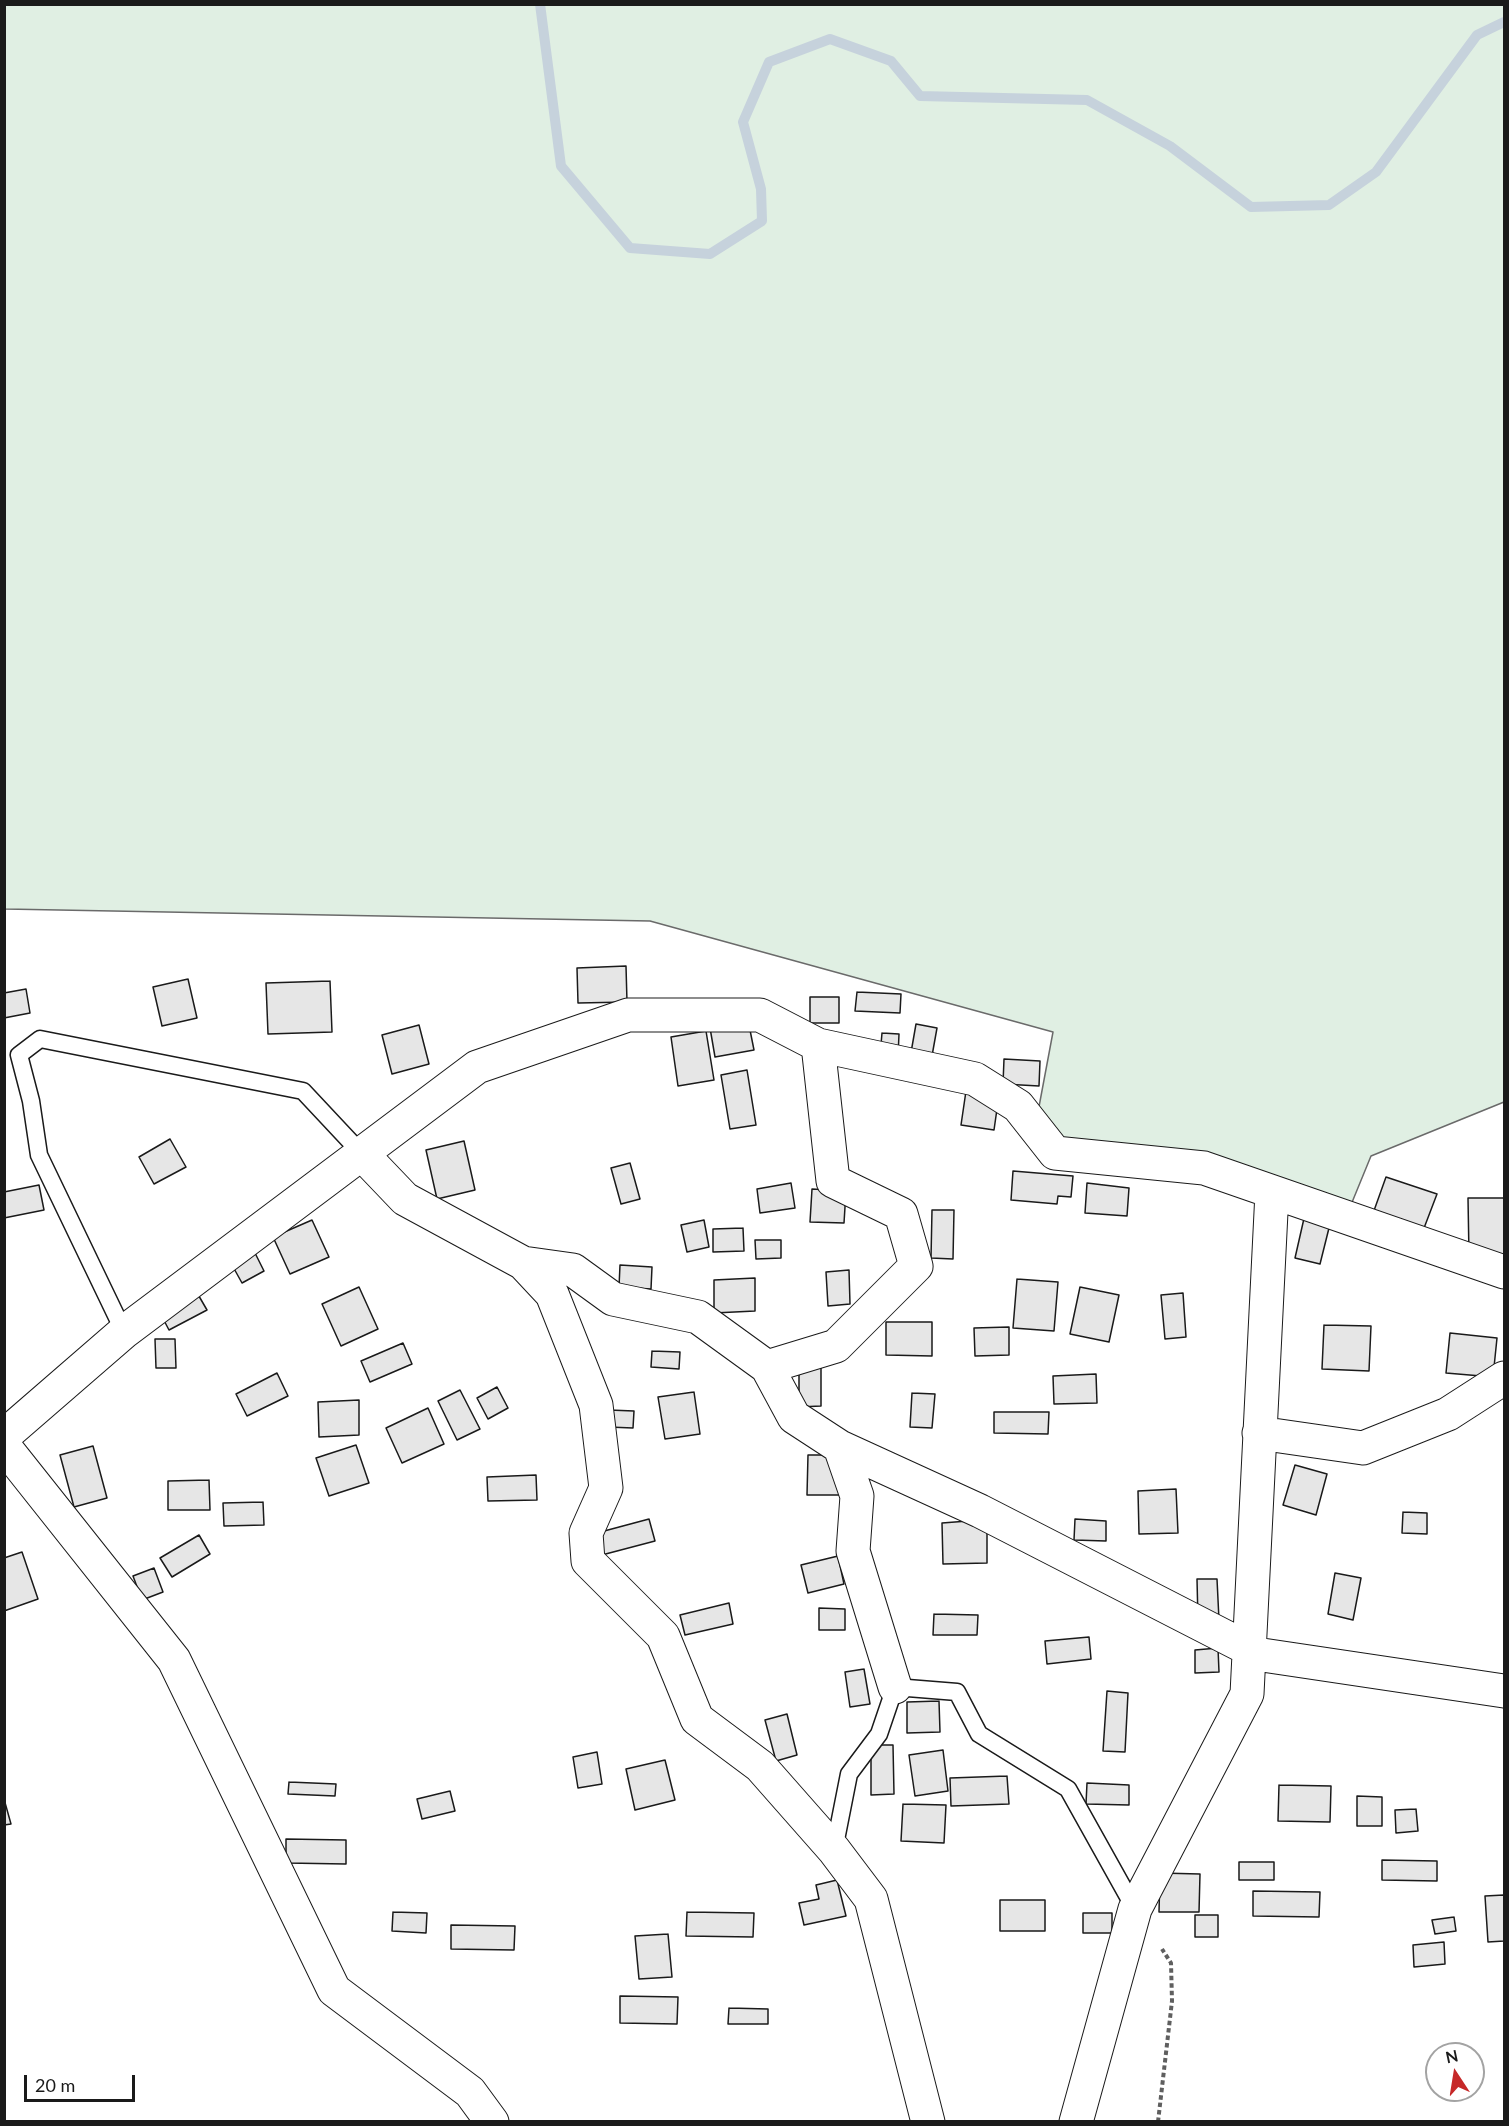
<!DOCTYPE html>
<style>
body{margin:0}
#map{position:relative;width:1509px;height:2126px;overflow:hidden;background:#fff;font-family:Lato,sans-serif}
canvas{display:block}
.frame{position:absolute;inset:0;border:6px solid #1a1a1a;pointer-events:none}
.north{position:absolute;left:1425px;top:2042px;width:60px;height:60px;box-sizing:border-box;background:#fff;border:2px solid #a3a3a3;border-radius:50%;rotate:348deg;font-size:16px;font-weight:700;line-height:24px;text-align:center;color:#1a1a1a}
.north::after{content:'';display:block;margin:auto;width:21px;height:27px;background:#c62828;clip-path:polygon(50% 0,100% 100%,50% 72%,0 100%)}
.scale{position:absolute;left:24px;top:2075px;width:111px;height:27px;box-sizing:border-box;border:3px solid #1a1a1a;border-top:0;padding-left:8px;font-size:18px;line-height:21px;white-space:nowrap;color:#1a1a1a;-webkit-text-stroke:4px #fff;paint-order:stroke}
</style>
<div id="map">
<canvas width="1509" height="2126"></canvas>
<div class="frame"></div>
<div class="north">N</div>
<div class="scale">20 m</div>
</div>
<script>
const c = document.querySelector('canvas').getContext('2d');
c.lineJoin = 'round';
function fillPath(path, color) {
  c.fillStyle = color;
  c.fill(path, 'evenodd');
}
function poly(rows) {
  const path = new Path2D();
  for (const r of rows) {
    path.moveTo(r[0], r[1]);
    for (let i = 2; i < r.length; i += 2) path.lineTo(r[i], r[i + 1]);
  }
  return path;
}
function strokePath(path, color, width, dash) {
  c.strokeStyle = color;
  c.lineWidth = width;
  c.lineCap = dash ? 'butt' : 'round';
  c.setLineDash(dash || []);
  c.stroke(path);
}
const green = poly([
 [5,5,1504,5,1504,1102,1371,1156,1346,1217,1204,1168,1055,1153,1035,1128,1053,1032,650,921,5,909,5,5]
]);
fillPath(green, '#e0efe3');
strokePath(green, '#6a6a6a', 1.5);
strokePath(poly([
 [540,4,561,166,630,248,710,254,762,221,761,189,743,122,769,62,830,39,891,61,920,96,1087,100,1170,146,1251,207,1329,205,1376,172,1477,35,1504,22]
]), '#c6d2dc', 10);
const building = poly([
 [626,966,627,1002,578,1003,577,968,626,966],
 [188,979,197,1018,162,1026,153,987,188,979],
 [330,981,332,1032,268,1034,266,983,330,981],
 [26,989,30,1013,4,1018,4,993,26,989],
 [857,992,901,994,900,1013,855,1011,857,992],
 [810,997,839,997,839,1023,810,1023,810,997],
 [747,1015,754,1050,715,1057,709,1022,747,1015],
 [916,1024,937,1028,930,1067,909,1064,916,1024],
 [419,1025,429,1064,392,1074,382,1035,419,1025],
 [706,1031,714,1080,678,1086,671,1037,706,1031],
 [882,1033,899,1034,898,1057,880,1056,882,1033],
 [1004,1059,1040,1061,1039,1086,1003,1084,1004,1059],
 [747,1070,756,1125,730,1129,721,1075,747,1070],
 [966,1091,999,1095,994,1130,961,1125,966,1091],
 [170,1139,186,1167,154,1184,139,1157,170,1139],
 [464,1141,475,1190,437,1199,426,1150,464,1141],
 [630,1163,640,1199,621,1204,611,1168,630,1163],
 [1013,1171,1073,1176,1071,1197,1058,1196,1057,1204,1011,1200,1013,1171],
 [1386,1177,1437,1194,1421,1236,1371,1219,1386,1177],
 [791,1183,795,1208,760,1213,757,1189,791,1183],
 [1087,1183,1129,1188,1127,1216,1085,1213,1087,1183],
 [39,1185,44,1210,4,1218,4,1192,39,1185],
 [812,1189,846,1191,844,1223,810,1222,812,1189],
 [1468,1198,1504,1198,1504,1256,1469,1256,1468,1198],
 [932,1210,954,1210,953,1259,931,1258,932,1210],
 [1305,1214,1331,1220,1320,1264,1295,1258,1305,1214],
 [312,1220,329,1257,290,1274,273,1237,312,1220],
 [704,1220,709,1247,687,1252,681,1225,704,1220],
 [743,1228,744,1251,713,1252,713,1229,743,1228],
 [755,1240,781,1240,781,1258,756,1259,755,1240],
 [255,1253,264,1271,242,1283,232,1265,255,1253],
 [620,1265,652,1267,651,1289,619,1287,620,1265],
 [849,1270,850,1304,828,1306,826,1272,849,1270],
 [755,1278,755,1311,714,1313,714,1280,755,1278],
 [1017,1279,1058,1282,1054,1331,1013,1328,1017,1279],
 [359,1287,378,1329,341,1346,322,1304,359,1287],
 [1080,1287,1119,1295,1109,1342,1070,1334,1080,1287],
 [196,1291,207,1310,169,1330,159,1311,196,1291],
 [1183,1293,1186,1337,1165,1339,1161,1295,1183,1293],
 [886,1322,932,1322,932,1356,886,1355,886,1322],
 [1324,1325,1371,1326,1369,1371,1322,1369,1324,1325],
 [1009,1327,1009,1355,975,1356,974,1328,1009,1327],
 [1450,1333,1497,1338,1493,1377,1446,1373,1450,1333],
 [155,1339,175,1339,176,1368,156,1368,155,1339],
 [403,1343,412,1364,370,1382,361,1361,403,1343],
 [652,1351,680,1352,679,1369,651,1367,652,1351],
 [799,1364,821,1364,821,1406,799,1407,799,1364],
 [277,1373,288,1396,247,1416,236,1394,277,1373],
 [1096,1374,1097,1403,1054,1404,1053,1376,1096,1374],
 [497,1387,508,1408,488,1419,477,1398,497,1387],
 [460,1390,480,1429,457,1440,438,1401,460,1390],
 [694,1392,700,1434,665,1439,658,1397,694,1392],
 [912,1393,935,1394,932,1428,910,1427,912,1393],
 [359,1400,359,1435,319,1437,318,1402,359,1400],
 [428,1408,444,1444,402,1463,386,1428,428,1408],
 [609,1410,634,1411,633,1428,608,1427,609,1410],
 [994,1412,1049,1412,1048,1434,994,1433,994,1412],
 [356,1445,369,1483,329,1496,316,1458,356,1445],
 [93,1446,107,1498,74,1507,60,1455,93,1446],
 [808,1455,841,1455,840,1495,807,1495,808,1455],
 [1295,1465,1327,1474,1316,1515,1283,1505,1295,1465],
 [536,1475,537,1500,488,1501,487,1477,536,1475],
 [209,1480,210,1510,168,1510,168,1481,209,1480],
 [1176,1489,1178,1533,1139,1534,1138,1491,1176,1489],
 [263,1502,264,1525,224,1526,223,1503,263,1502],
 [1403,1512,1427,1513,1427,1534,1402,1533,1403,1512],
 [649,1519,655,1541,598,1556,593,1534,649,1519],
 [1075,1519,1106,1521,1106,1541,1074,1540,1075,1519],
 [968,1521,987,1523,987,1563,943,1564,942,1523,968,1521],
 [199,1535,210,1554,172,1577,160,1558,199,1535],
 [22,1552,38,1599,4,1611,4,1558,22,1552],
 [838,1556,844,1584,808,1593,801,1565,838,1556],
 [154,1568,163,1592,142,1600,133,1576,154,1568],
 [1335,1573,1361,1578,1353,1620,1328,1614,1335,1573],
 [1197,1579,1217,1579,1219,1620,1198,1621,1197,1579],
 [729,1603,733,1624,685,1635,680,1615,729,1603],
 [819,1608,845,1609,845,1630,819,1630,819,1608],
 [934,1614,978,1615,977,1635,933,1635,934,1614],
 [1089,1637,1091,1659,1047,1664,1045,1641,1089,1637],
 [1218,1648,1219,1672,1195,1673,1195,1650,1218,1648],
 [864,1669,870,1704,850,1707,845,1672,864,1669],
 [1107,1691,1128,1693,1125,1752,1103,1751,1107,1691],
 [939,1701,940,1732,907,1733,907,1702,939,1701],
 [787,1714,797,1755,776,1761,765,1720,787,1714],
 [871,1745,893,1745,894,1794,871,1795,871,1745],
 [943,1750,948,1791,915,1796,909,1755,943,1750],
 [597,1752,602,1784,578,1788,573,1757,597,1752],
 [665,1760,675,1800,635,1810,626,1769,665,1760],
 [1007,1776,1009,1804,951,1806,950,1778,1007,1776],
 [289,1782,336,1784,335,1796,288,1794,289,1782],
 [1087,1783,1129,1785,1129,1805,1086,1804,1087,1783],
 [1279,1785,1331,1786,1330,1822,1278,1821,1279,1785],
 [450,1791,455,1811,422,1819,417,1799,450,1791],
 [1357,1796,1382,1797,1382,1826,1357,1826,1357,1796],
 [4,1799,11,1824,4,1825,4,1799],
 [903,1804,946,1805,944,1843,901,1841,903,1804],
 [1416,1809,1418,1831,1396,1833,1395,1810,1416,1809],
 [286,1839,346,1840,346,1864,286,1863,286,1839],
 [1382,1860,1437,1861,1437,1881,1382,1880,1382,1860],
 [1239,1862,1274,1862,1274,1880,1239,1880,1239,1862],
 [1160,1873,1200,1874,1199,1912,1159,1912,1160,1873],
 [837,1880,846,1916,804,1925,799,1903,819,1899,816,1885,837,1880],
 [1253,1891,1320,1892,1319,1917,1253,1916,1253,1891],
 [1504,1895,1504,1941,1488,1942,1485,1896,1504,1895],
 [1000,1900,1045,1900,1045,1931,1000,1931,1000,1900],
 [393,1912,427,1913,426,1933,392,1931,393,1912],
 [687,1912,754,1913,753,1937,686,1936,687,1912],
 [1083,1913,1112,1913,1112,1933,1083,1933,1083,1913],
 [1195,1915,1218,1915,1218,1937,1195,1937,1195,1915],
 [1454,1917,1456,1931,1435,1934,1432,1920,1454,1917],
 [451,1925,515,1926,514,1950,451,1949,451,1925],
 [668,1934,672,1977,639,1979,635,1936,668,1934],
 [1444,1942,1445,1964,1414,1967,1413,1945,1444,1942],
 [620,1996,678,1997,677,2024,620,2023,620,1996],
 [729,2008,768,2009,768,2024,728,2024,729,2008]
]);
fillPath(building, '#e6e6e6');
strokePath(building, '#1a1a1a', 1.5);
const service = poly([
 [124,1332,39,1155,31,1101,19,1055,40,1039,303,1091,362,1154],
 [834,1850,849,1774,879,1734,895,1687,957,1692,979,1734,1068,1789,1135,1909]
]);
const minor = poly([
 [362,1154,405,1199,523,1263,573,1270,613,1299,698,1317,767,1367,836,1346,916,1266,901,1214,833,1181,818,1045],
 [523,1263,552,1294,596,1405,606,1488,586,1533,588,1561,663,1636,697,1719,760,1766,834,1850,871,1899,928,2122],
 [767,1367,794,1417,840,1447,857,1496,853,1551,895,1687],
 [1259,1433,1363,1448,1448,1414,1504,1378],
 [4,1436,124,1332,477,1067,628,1015,760,1015,818,1045,975,1079,1018,1106,1055,1153,1204,1168,1504,1272],
 [4,1446,174,1660,334,1990,470,2092,492,2122],
 [840,1447,980,1511,1249,1649],
 [1249,1653,1504,1691],
 [1076,2122,1135,1909,1247,1694,1272,1192]
]);
strokePath(service, '#1a1a1a', 19);
strokePath(minor, '#1a1a1a', 35);
strokePath(poly([
 [1158,2122,1172,2001,1171,1963,1162,1949]
]), '#5f5f5f', 4, [4.5, 3]);
strokePath(service, '#fff', 16);
strokePath(minor, '#fff', 33);
</script>
